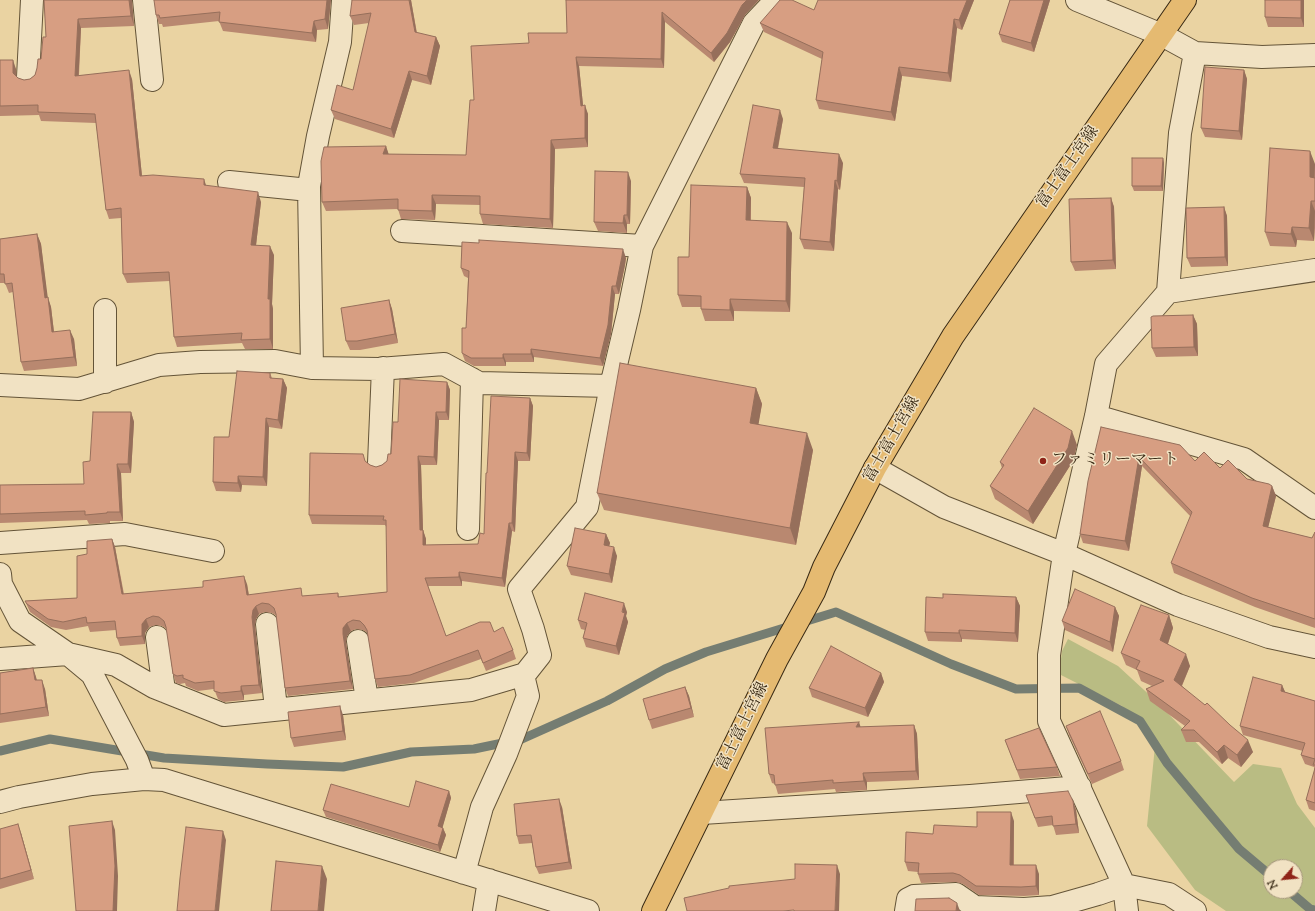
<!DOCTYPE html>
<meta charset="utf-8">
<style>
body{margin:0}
#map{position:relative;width:1315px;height:911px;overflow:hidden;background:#ead3a2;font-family:"Sorts Mill Goudy",serif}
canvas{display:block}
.north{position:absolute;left:1263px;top:859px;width:40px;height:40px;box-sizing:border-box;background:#f1e2c3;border:1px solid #a7987d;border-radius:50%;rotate:243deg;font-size:11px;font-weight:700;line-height:16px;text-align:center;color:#382914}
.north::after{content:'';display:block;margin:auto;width:14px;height:18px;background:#8f2418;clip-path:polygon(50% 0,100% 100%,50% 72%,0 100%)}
</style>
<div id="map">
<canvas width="1315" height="911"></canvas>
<div class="north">N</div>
</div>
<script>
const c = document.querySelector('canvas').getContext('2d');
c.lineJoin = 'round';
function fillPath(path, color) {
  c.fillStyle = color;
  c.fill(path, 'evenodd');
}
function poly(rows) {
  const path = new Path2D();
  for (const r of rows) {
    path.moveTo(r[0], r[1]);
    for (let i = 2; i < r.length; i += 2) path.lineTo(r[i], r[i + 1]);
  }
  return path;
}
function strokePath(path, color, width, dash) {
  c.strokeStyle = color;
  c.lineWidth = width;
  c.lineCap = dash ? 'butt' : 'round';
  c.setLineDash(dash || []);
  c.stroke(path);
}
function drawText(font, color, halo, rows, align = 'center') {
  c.font = font + ' "Sorts Mill Goudy","Noto Serif JP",serif';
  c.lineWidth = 3;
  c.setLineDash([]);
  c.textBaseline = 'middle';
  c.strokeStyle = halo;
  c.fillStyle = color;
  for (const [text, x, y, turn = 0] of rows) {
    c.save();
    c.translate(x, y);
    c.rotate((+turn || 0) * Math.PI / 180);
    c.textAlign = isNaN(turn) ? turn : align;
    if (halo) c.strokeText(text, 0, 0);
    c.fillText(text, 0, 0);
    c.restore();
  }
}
fillPath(poly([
 [1068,639,1118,666,1156,701,1234,782,1253,764,1281,768,1297,804,1315,828,1315,911,1226,911,1195,890,1147,826,1155,746,1122,706,1059,674,1062,651],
 [1271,867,1295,867,1295,891,1271,891]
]), '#b9bc83');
strokePath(poly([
 [0,751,50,739,164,758,267,764,343,767,411,752,474,749,522,739,607,701,665,669,706,652,836,612,951,664,1016,689,1079,688,1140,721,1167,763,1239,849,1271,876],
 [1289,891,1310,909,1315,910]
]), '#757d72', 9);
const minor = poly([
 [144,0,152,80],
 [1077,0,1162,35,1195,53,1262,57,1315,55],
 [28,77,32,0],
 [229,182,309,190],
 [402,231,642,246],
 [1168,292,1315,270],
 [312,368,309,186,318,136,340,42,343,0],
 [105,382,105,310],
 [0,385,79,389,159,365,200,362,275,361,312,368,379,369,444,364,479,383,611,386],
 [1096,416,1244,459,1315,508],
 [379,463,383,368],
 [875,468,944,507,1064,554,1178,605,1269,637,1315,647],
 [468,529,472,379],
 [0,543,125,534,213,551],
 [0,574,1,584,20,621,68,654,92,674,137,760,144,779],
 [267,624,276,709],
 [157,637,164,691],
 [358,641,367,700],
 [0,659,68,654,116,665,154,687,224,715,471,690,525,674,540,655,533,629,519,589,587,507,611,386,629,310,642,246,754,23,776,0],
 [0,802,19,797,92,784,144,779,164,780,588,911],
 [702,813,970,796,1080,787],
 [464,873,482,807,506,754,528,696,523,675],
 [484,911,489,880],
 [906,911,908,899,914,896,956,894,975,907,1024,909,1052,907,1098,894,1124,885,1127,911],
 [1195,911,1169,894,1124,885,1049,721,1049,655,1064,554,1096,416,1106,364,1168,292,1180,133,1195,53]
]);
const major = poly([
 [653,911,777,659,814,592,824,567,875,468,953,336,1185,0]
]);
strokePath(minor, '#645438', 24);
strokePath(major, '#382914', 24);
strokePath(minor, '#f1e2c3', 22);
strokePath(major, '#e5ba71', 22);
fillPath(poly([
 [44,0,132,1,134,26,81,28,79,75,132,79,142,176,207,186,261,202,256,245,274,255,272,304,273,309,273,349,245,349,242,343,177,347,174,337,170,281,127,283,123,274,121,218,109,219,106,210,96,123,41,121,39,115,0,116,0,60,16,69,16,77,18,78,24,80,30,79,35,75,41,59,46,37],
 [331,0,328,29,317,30,316,42,223,31,219,21,163,27,162,24,159,24,156,15],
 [411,0,417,33,436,37,440,46,431,85,412,80,394,138,335,119,331,110,353,90,369,23,354,25,350,16],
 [566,0,745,15,730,42,714,62,665,22,664,68,579,66,583,105,588,114,588,147,555,149,553,228,483,224,480,214,480,205,436,204,435,220,401,219,398,209,326,211,322,202,386,146,388,154,466,155,474,100,529,43,567,33],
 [974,0,962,30,957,28,951,82,902,76,895,121,819,109,816,100,822,59,764,32,760,23,814,10],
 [1010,0,1050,0,1034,52,1002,42,999,34],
 [1304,0,1304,27,1268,27,1265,17],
 [1244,70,1247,79,1242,140,1205,137,1201,128],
 [783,119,778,149,843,163,840,190,838,189,834,251,804,249,800,239,804,187,744,183,740,174],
 [1163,158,1164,163,1163,191,1134,191,1132,186],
 [1315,164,1315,228,1314,241,1297,240,1296,247,1270,246,1265,232],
 [631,181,630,224,627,224,627,233,598,231,594,222],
 [747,187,751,198,751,220,792,233,790,312,734,311,734,321,705,321,701,309,701,307,682,307,678,295,689,257],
 [1111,198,1114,207,1116,269,1075,271,1071,262],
 [1224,207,1227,216,1228,266,1191,267,1187,258],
 [37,234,41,244,47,297,51,307,54,332,74,339,77,366,24,371,21,362,13,292,9,293,5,283,0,283,0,239],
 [626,258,625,265,619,294,615,294,611,334,603,366,534,357,534,362,506,362,506,366,474,366,465,361,462,353,466,328,468,278,464,276,461,268],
 [389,300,392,309,398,343,360,350,350,350,346,341],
 [1193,315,1197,324,1198,356,1156,357,1152,348],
 [270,373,272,378,283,379,287,388,282,429,269,427,267,486,242,485,241,492,216,491,213,482,229,437],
 [447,382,450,390,449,420,439,420,437,465,421,465,423,530,426,539,426,545,478,544,484,534,487,473,530,398,533,406,530,461,518,461,515,532,512,531,505,587,462,581,462,586,428,586,446,636,494,632,513,650,516,659,486,671,481,659,414,683,378,687,375,679,368,633,363,630,356,629,351,631,347,636,346,642,353,689,288,696,285,688,277,616,272,613,265,612,259,614,256,619,255,625,262,693,244,695,244,700,224,702,218,699,214,689,198,691,186,686,185,683,180,684,176,683,173,674,167,629,162,626,156,625,149,627,145,633,145,644,120,646,117,638,116,630,90,632,88,626,66,630,51,627,30,612,25,601,77,598,87,554,112,539,115,547,124,594,247,584,249,595,304,596,338,593,339,597,387,592,387,528,385,525,312,524,309,515,366,462,370,465,376,467,382,465,387,461,391,454,398,422],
 [756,388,762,404,758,424,813,450,796,545,604,510,597,493],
 [131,412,134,422,131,473,121,473,123,521,110,521,110,523,89,524,87,520,0,523,0,485,84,484,90,461],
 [1101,427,1195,461,1220,468,1247,479,1272,486,1276,496,1268,527,1312,538,1315,532,1315,628,1255,607,1174,573,1171,563,1191,517,1142,466,1129,551,1083,543,1080,534],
 [1077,445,1073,461,1033,524,995,499,990,486,1002,468,1000,462],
 [606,534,610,543,609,546,617,556,612,583,571,575,567,566],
 [1016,597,1020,606,1018,642,962,639,962,642,928,641,925,632],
 [1115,607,1119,616,1113,652,1065,630,1062,621],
 [627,612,626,616,628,622,619,655,586,647,583,638,585,630,581,629,578,620],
 [1169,615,1173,628,1168,644,1190,666,1182,686,1253,752,1241,767,1228,758,1222,764,1199,742,1186,742,1181,730,1185,726,1150,701,1146,689,1152,686,1141,681,1137,670,1126,665,1121,653],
 [33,668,37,680,45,689,49,716,0,723,0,673],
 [881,673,884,682,868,717,812,697,809,688],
 [1282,685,1285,692,1315,701,1315,811,1309,809,1306,800,1315,769,1314,767,1305,764,1301,755,1303,751,1243,735,1240,726],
 [685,687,689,696,694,717,652,729,649,720],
 [343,715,346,740,294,747,291,738],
 [914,725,917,734,919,780,867,782,867,790,836,792,835,789,778,794,775,784,772,783,769,774,861,727],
 [1066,726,1121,761,1124,770,1092,784,1069,735],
 [1005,740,1057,767,1060,776,1020,779],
 [449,791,451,798,442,828,443,828,446,835,440,852,326,817,323,810,409,807],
 [1026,795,1073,801,1076,810,1079,833,1056,835,1053,825,1038,827],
 [562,807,572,869,539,874,536,867,532,843,519,844,517,836],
 [1014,821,1014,865,1039,874,1039,895,1024,896,979,895,963,884,956,882,921,883,918,874,918,872,908,871,905,862,933,834],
 [0,829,21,833,34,879,0,889]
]), '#b98870');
fillPath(poly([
 [129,0,132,0,134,26,131,16],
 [327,0,331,0,328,29,325,19],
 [409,0,411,0,418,41,415,32],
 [747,0,759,0,745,15,730,42,714,62,711,53,742,5],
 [967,0,974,0,962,30,959,20],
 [1044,0,1050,0,1034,52,1031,43],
 [1301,0,1304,0,1304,27,1301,18],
 [662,12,665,22,664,68,661,59],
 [78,19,81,28,78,85,75,76],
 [954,19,957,28,951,82,948,73],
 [314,21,317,30,316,42,312,33],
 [436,37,440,46,431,85,427,76],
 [576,57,579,66,584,115,581,106],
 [13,60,16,69,17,82,13,73],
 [899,67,902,76,895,121,891,112],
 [129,70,132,79,143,186,140,176],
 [1244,70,1247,79,1242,140,1239,131],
 [409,71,412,80,394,138,391,129],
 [585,105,588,114,588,147,585,138],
 [780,110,783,119,776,157,773,148],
 [551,140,555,149,553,228,550,219],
 [386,146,389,155,383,154],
 [1310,151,1315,164,1314,191,1310,177],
 [839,154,843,163,840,190,837,181],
 [1163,158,1164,163,1163,191,1161,186],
 [628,172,631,181,630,224,627,215],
 [204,179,207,188,204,185],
 [835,180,838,189,834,251,830,242],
 [747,187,751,198,750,231,746,220],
 [258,192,261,202,255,254,251,245],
 [432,195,436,204,435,220,432,211],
 [1111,198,1114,207,1116,269,1113,260],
 [1311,201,1315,211,1314,241,1309,228],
 [1224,207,1227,216,1228,266,1225,257],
 [624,215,627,224,627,233,623,223],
 [787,222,792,233,790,312,786,301],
 [1292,227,1297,240,1296,247,1291,234],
 [37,234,41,244,49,307,45,298],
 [270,246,274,255,272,304,273,309,273,349,270,339,268,299],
 [623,249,626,258,625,265,619,294,616,286],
 [612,286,615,294,611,334,603,366,600,358],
 [48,297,51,307,55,341,52,332],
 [730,299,734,311,734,321,730,310],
 [389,300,392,309,398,343,395,334],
 [1193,315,1197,324,1198,356,1194,347],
 [70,330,74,339,77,366,74,357],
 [531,349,534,357,534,362,531,354],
 [503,354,506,362,506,366,503,358],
 [283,379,287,388,282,429,278,420],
 [447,382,450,390,449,420,446,412],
 [756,388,762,404,756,439,750,423],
 [530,398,533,406,530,461,527,453],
 [131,412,134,422,131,473,128,464],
 [436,412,439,420,437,465,434,457],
 [266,418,269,427,267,486,263,477],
 [1072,431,1077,445,1073,461,1033,524,1028,511],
 [807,433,813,450,796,545,790,528],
 [515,452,518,461,515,532,512,523],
 [418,456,421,465,423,530,426,539,426,553,423,545,420,530],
 [1139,457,1142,466,1129,551,1125,541],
 [117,464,121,473,123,521,120,512],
 [238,476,242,485,241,492,238,483],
 [1272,486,1276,496,1266,536,1263,526],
 [509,523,512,531,505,587,502,578],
 [606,534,610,543,607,554,604,545],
 [112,539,115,547,125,603,122,594],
 [614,547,617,556,612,583,609,574],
 [459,572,462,581,462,586,459,577],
 [244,576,247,584,250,604,247,595],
 [1016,597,1020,606,1018,642,1015,633],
 [624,603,627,612,626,616,628,622,619,655,616,646],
 [256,606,259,614,256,619,255,625,262,693,259,685,252,617,253,610],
 [1115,607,1119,616,1113,652,1110,642],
 [1169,615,1173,628,1165,652,1160,640],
 [146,619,149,627,145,633,145,644,142,636,142,624],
 [347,623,351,631,347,636,346,642,353,689,350,681,343,634,343,628],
 [959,630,962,639,962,642,959,633],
 [1186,654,1190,666,1179,692,1174,680],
 [33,668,36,677,38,690,35,680],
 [881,673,884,682,868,717,865,708],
 [42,680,45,689,49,716,46,707],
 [1282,685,1286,694,1281,691],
 [241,686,244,695,244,700,241,691],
 [685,687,689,696,694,717,691,708],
 [340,706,343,715,346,740,343,731],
 [859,722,862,731,856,727],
 [914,725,917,734,919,780,916,771],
 [1248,740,1253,752,1241,767,1237,755],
 [1224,745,1228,758,1222,764,1217,752],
 [863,773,867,782,867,790,864,781],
 [449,791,451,798,441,833,438,826],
 [559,799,562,807,572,869,569,862],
 [1073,801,1076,810,1079,833,1076,824],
 [1011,812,1014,821,1013,874,1010,865],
 [112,821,115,830,118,876,117,911,113,911],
 [18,824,21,833,34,879,31,870],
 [443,828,446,835,440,852,438,845],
 [223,831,226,840,219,911,215,911],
 [837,865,840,874,839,911,835,911],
 [1036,865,1039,874,1039,895,1036,886],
 [322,866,327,879,324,911,318,911],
 [957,903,960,911,956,911]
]), '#966f5b');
const building = poly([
 [44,0,129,0,131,16,78,19,75,76,129,70,140,176,153,175,204,179,204,185,258,192,251,245,270,246,268,299,270,299,270,339,241,340,242,333,174,337,169,272,123,274,121,208,106,210,95,114,38,112,38,105,0,106,0,60,13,60,13,73,18,78,24,80,30,79,35,75,37,68,38,59,41,59,43,37,46,37,44,0],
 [154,0,327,0,325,19,314,21,312,33,219,22,220,12,160,18,159,15,156,15,154,0],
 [352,0,409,0,415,32,436,37,427,76,409,71,391,129,331,110,337,85,353,90,371,13,350,16,352,0],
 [566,0,747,0,742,5,727,33,711,53,662,12,661,59,576,57,581,106,585,105,585,138,551,140,550,219,480,214,480,196,432,195,432,211,398,210,398,199,322,202,321,161,324,147,386,146,383,154,466,155,470,100,474,100,471,46,529,43,528,33,567,33,566,0],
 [780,0,792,0,814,10,818,0,967,0,959,20,954,19,948,73,899,67,891,112,816,100,823,52,760,23,780,0],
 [1010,0,1044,0,1031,43,999,34,1010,0],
 [1265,0,1301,0,1301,18,1265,17,1265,0],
 [1205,67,1244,70,1239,131,1201,128,1205,67],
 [753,105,780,110,773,148,839,154,837,181,835,180,830,242,800,239,805,178,740,174,753,105],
 [1270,148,1310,151,1310,177,1315,178,1315,201,1311,201,1309,228,1292,227,1291,234,1265,232,1270,148],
 [1132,158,1163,158,1161,186,1132,186,1132,158],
 [595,171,628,172,627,215,624,215,623,223,594,222,595,171],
 [691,185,747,187,746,220,787,222,786,301,730,299,730,310,701,309,701,296,678,295,678,257,689,257,691,185],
 [1111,198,1113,260,1071,262,1069,199,1111,198],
 [1224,207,1225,257,1187,258,1186,208,1224,207],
 [37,234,45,298,48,297,52,332,70,330,74,357,21,362,12,283,5,284,4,274,0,274,0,239,37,234],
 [479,240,623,249,622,256,616,286,612,286,608,325,600,358,531,349,531,354,503,354,503,358,471,358,462,353,462,328,466,328,469,271,461,268,462,242,479,243,479,240],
 [389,300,395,334,357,341,346,341,341,308,389,300],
 [1193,315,1194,347,1152,348,1151,317,1153,316,1193,315],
 [620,363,756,388,750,423,807,433,790,528,597,493,620,363],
 [237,371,270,373,270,378,283,379,278,420,266,418,263,477,238,476,238,483,213,482,214,437,229,437,237,371],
 [400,379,447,382,446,412,436,412,434,457,418,456,420,530,423,530,423,545,478,544,480,533,484,534,486,473,487,473,491,396,530,398,527,453,515,452,512,523,509,523,502,578,459,572,459,577,425,578,446,636,480,622,490,622,494,632,503,627,513,650,483,663,478,650,410,675,375,679,367,630,364,625,360,621,353,620,347,623,343,628,343,634,350,681,285,688,276,614,274,608,269,604,262,603,256,606,253,610,252,617,259,685,241,686,241,691,221,693,214,691,214,681,195,683,183,678,183,675,177,676,173,674,166,627,164,621,159,617,153,616,146,619,142,624,142,636,117,638,115,621,87,623,86,617,63,622,48,619,27,604,25,601,77,598,77,556,87,554,87,541,112,539,122,594,203,587,203,581,244,576,247,595,301,588,302,596,338,593,338,597,387,592,386,520,383,520,384,516,309,515,310,453,363,454,365,461,370,465,376,467,382,465,387,461,388,454,391,454,393,422,398,422,400,379],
 [1034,408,1072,431,1068,448,1028,511,990,486,1004,465,1000,462,1034,408],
 [93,412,131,412,128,464,117,464,120,512,107,512,107,513,85,515,85,511,0,514,0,485,84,484,83,462,90,461,93,412],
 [1101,427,1180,445,1195,461,1204,452,1220,468,1228,460,1247,479,1269,484,1272,486,1263,526,1312,538,1315,532,1315,619,1252,598,1171,563,1192,512,1139,457,1125,541,1080,534,1088,481,1101,427],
 [575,528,606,534,604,545,614,547,609,574,567,566,575,528],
 [1075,589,1115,607,1110,642,1062,621,1075,589],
 [585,593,624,603,622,612,625,613,616,646,583,638,587,623,578,620,585,593],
 [943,594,1016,597,1015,633,959,630,959,633,925,632,926,597,943,598,943,594],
 [1141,605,1169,615,1160,640,1186,654,1174,680,1205,705,1207,703,1230,725,1248,740,1237,755,1224,745,1217,752,1194,730,1181,730,1190,721,1146,689,1164,681,1136,669,1140,661,1121,653,1141,605],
 [831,646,881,673,865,708,809,688,831,646],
 [33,668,35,680,42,680,46,707,0,714,0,673,33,668],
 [1253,677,1282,685,1281,691,1315,701,1315,759,1301,755,1305,743,1240,726,1253,677],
 [685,687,691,708,649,720,643,699,685,687],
 [340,706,343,731,291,738,288,712,340,706],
 [1100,711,1121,761,1088,774,1066,726,1100,711],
 [859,722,856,727,914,725,916,771,863,773,864,781,833,783,833,780,775,785,774,775,769,774,765,728,859,722],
 [1039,728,1057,767,1017,770,1005,740,1039,728],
 [1315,759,1315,765,1313,765,1315,759],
 [1315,768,1315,803,1306,800,1315,768],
 [416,781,449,791,438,826,443,828,438,845,323,810,331,784,409,807,416,781],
 [1068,791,1073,801,1076,824,1053,826,1052,816,1035,818,1026,795,1068,791],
 [559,799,569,862,536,867,531,835,517,836,514,804,559,799],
 [977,812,1011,812,1010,865,1036,865,1036,886,1021,887,976,886,960,875,953,873,918,874,919,863,905,862,906,832,933,834,934,825,977,827,977,812],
 [112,821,115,866,113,911,76,911,69,826,112,821],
 [18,824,31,870,0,879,0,829,18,824],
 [186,827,223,831,215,911,177,911,180,878,186,827],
 [276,861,322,866,318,911,271,911,276,861],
 [795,864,837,865,835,911,794,911,794,910,783,911,687,911,684,898,729,888,729,886,795,879,795,864],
 [949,898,957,903,956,911,915,911,916,899,949,898]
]);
fillPath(building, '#d79e82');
strokePath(building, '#966f5b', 1);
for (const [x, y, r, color] of [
 [1043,461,4,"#8f2418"]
]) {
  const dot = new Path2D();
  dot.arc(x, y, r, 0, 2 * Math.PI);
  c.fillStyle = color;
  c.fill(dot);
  strokePath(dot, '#f1e2c3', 1.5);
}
drawText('16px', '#382914', '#f1e2c3', [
 ["富士富士宮線",1069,168,-55],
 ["富士富士宮線",893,440,-60],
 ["富士富士宮線",744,727,-64]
]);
drawText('16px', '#382914', '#f1e2c3', [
 ["ファミリーマート",1051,461]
], 'left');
</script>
